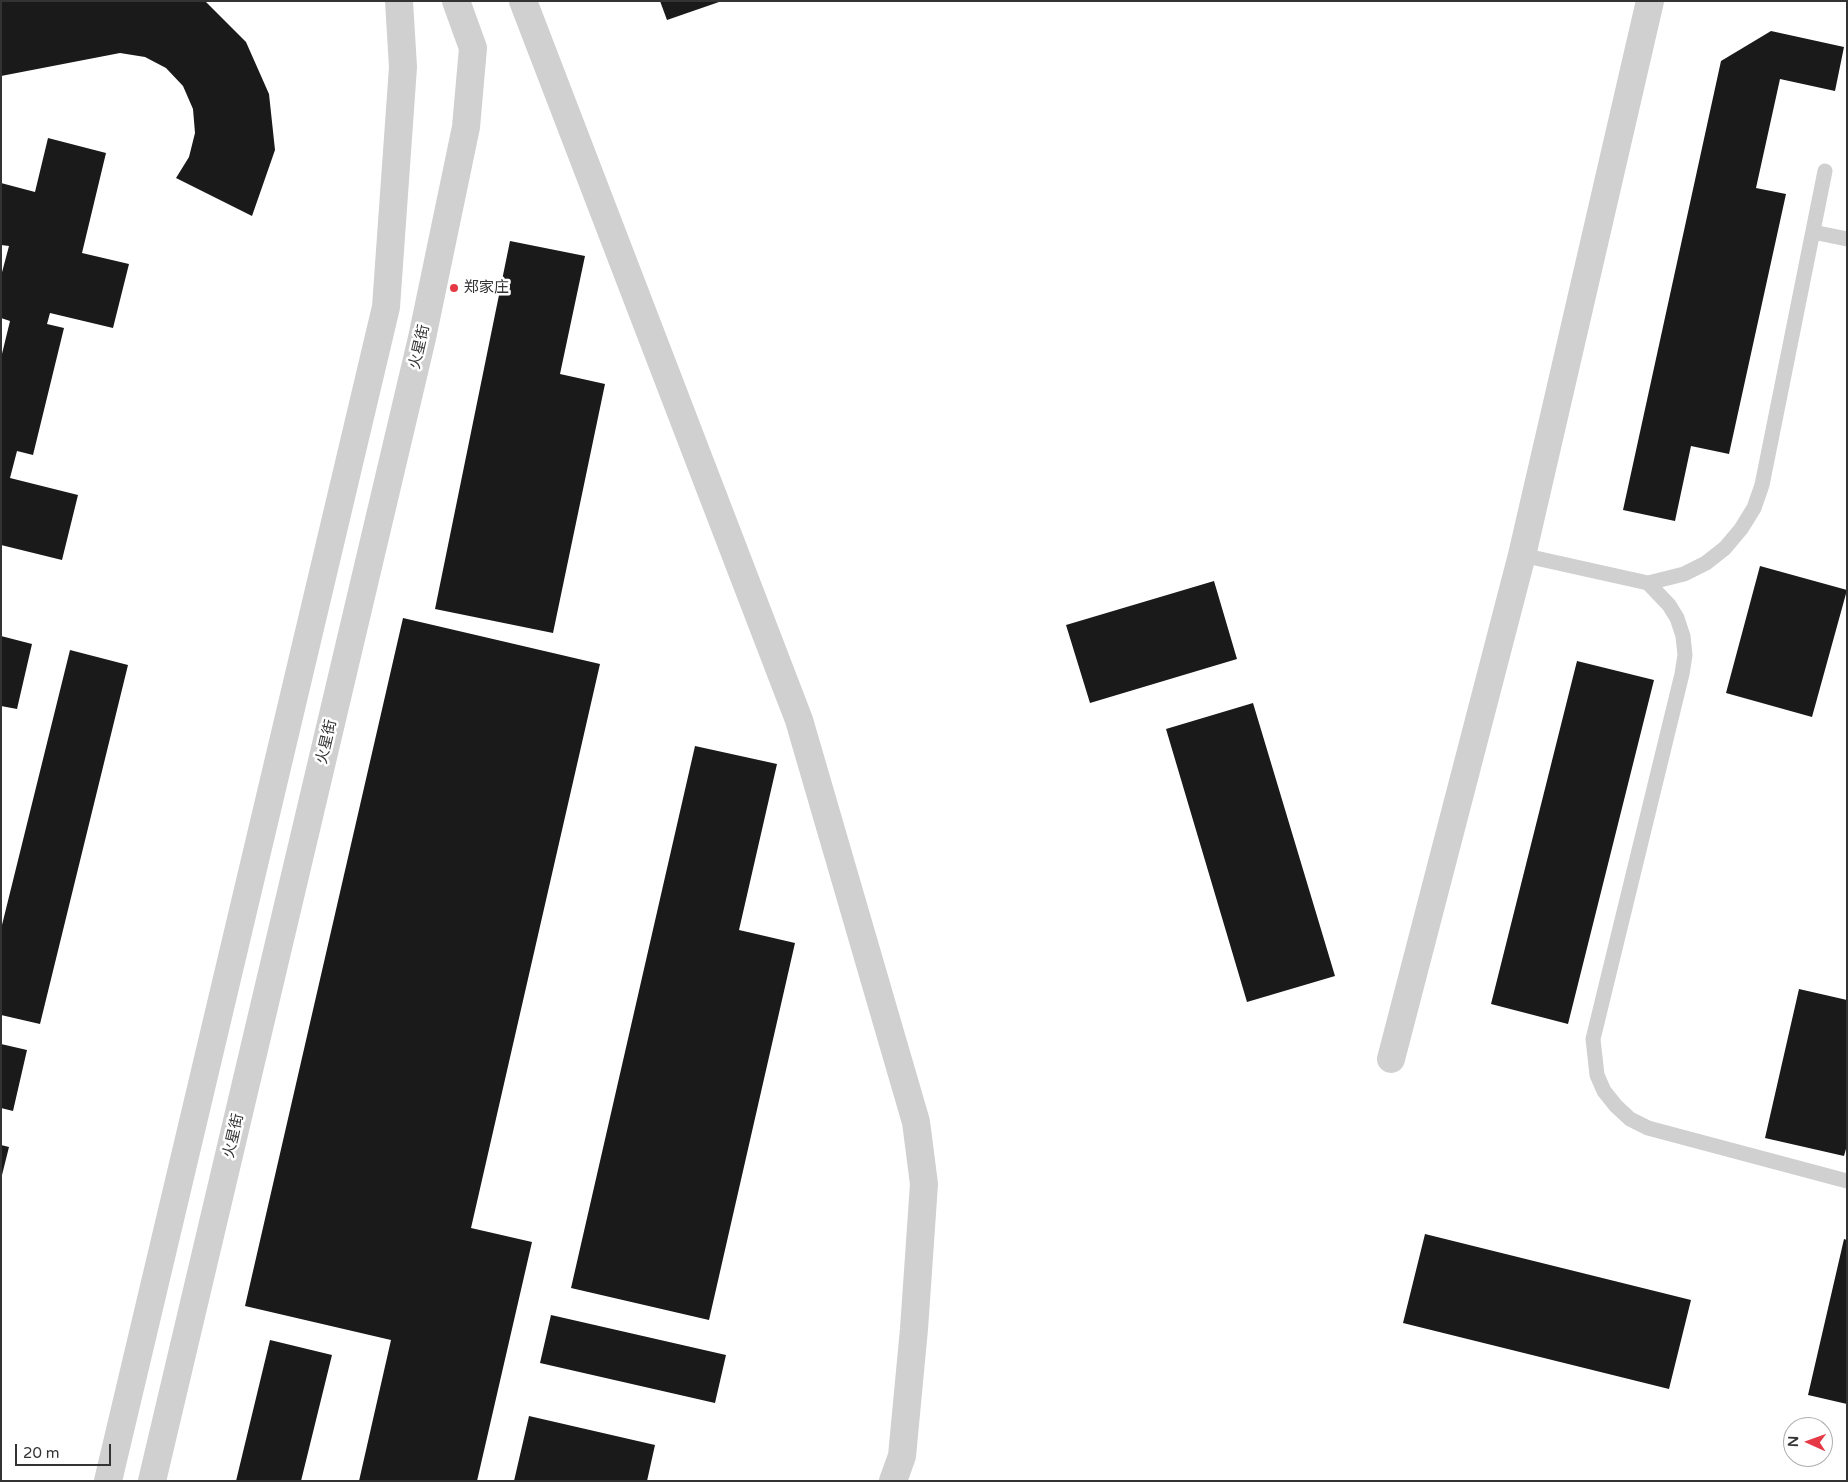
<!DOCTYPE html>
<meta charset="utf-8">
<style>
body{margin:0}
#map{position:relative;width:1848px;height:1482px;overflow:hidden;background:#fff;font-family:"Varela Round",sans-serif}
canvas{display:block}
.frame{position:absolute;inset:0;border:2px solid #333;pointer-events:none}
.north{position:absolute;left:1783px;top:1417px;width:50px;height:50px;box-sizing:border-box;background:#fff;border:1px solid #adadad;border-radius:50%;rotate:272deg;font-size:14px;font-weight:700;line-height:20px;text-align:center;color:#333}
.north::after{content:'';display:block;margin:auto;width:18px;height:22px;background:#e63946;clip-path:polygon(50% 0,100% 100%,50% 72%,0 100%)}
.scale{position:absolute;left:15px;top:1444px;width:96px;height:22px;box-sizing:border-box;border:2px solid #333;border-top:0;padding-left:6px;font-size:15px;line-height:18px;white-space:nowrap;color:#333;-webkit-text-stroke:4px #fff;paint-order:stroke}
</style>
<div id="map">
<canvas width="1848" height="1482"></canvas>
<div class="frame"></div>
<div class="north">N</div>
<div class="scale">20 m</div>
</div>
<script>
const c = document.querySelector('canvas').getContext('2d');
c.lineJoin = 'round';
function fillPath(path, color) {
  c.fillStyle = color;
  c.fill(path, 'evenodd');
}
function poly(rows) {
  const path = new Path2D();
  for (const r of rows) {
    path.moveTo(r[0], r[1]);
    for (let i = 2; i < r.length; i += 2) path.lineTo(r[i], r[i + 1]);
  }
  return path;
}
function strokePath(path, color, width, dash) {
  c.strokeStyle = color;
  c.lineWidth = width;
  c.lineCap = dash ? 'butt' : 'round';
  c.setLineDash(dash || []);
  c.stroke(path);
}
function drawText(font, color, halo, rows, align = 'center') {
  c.font = font + ' "Varela Round","Noto Sans SC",sans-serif';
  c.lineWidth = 5;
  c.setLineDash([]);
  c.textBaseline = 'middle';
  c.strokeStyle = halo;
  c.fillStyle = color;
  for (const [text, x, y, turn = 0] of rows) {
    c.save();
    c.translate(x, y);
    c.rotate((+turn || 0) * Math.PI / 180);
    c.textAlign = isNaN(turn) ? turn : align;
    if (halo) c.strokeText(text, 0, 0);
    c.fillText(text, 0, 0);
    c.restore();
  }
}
fillPath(poly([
 [1,1,206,2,246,42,269,94,275,150,252,216,176,178,189,157,195,133,193,109,183,86,166,68,145,57,120,53,1,76],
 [660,1,719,1,719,2,667,20],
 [1771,31,1844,47,1835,91,1780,79,1756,188,1786,194,1729,454,1691,446,1675,521,1623,510,1721,61],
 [48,138,106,153,82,253,129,264,113,328,50,313,47,324,64,328,33,455,17,451,10,478,78,495,62,560,1,545,1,358,10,321,1,318,1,276,9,246,1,245,1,183,35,192],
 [510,241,585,256,560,374,605,384,553,633,435,609],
 [1760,566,1847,590,1812,717,1726,693],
 [1214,581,1237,659,1090,703,1066,625],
 [403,618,600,664,471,1228,532,1242,477,1481,359,1481,391,1340,245,1306],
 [1,636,32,644,17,709,1,706],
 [70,650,128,665,40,1024,1,1015,1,929],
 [1577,661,1654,680,1568,1024,1491,1004],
 [1253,703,1335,976,1247,1002,1166,729],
 [695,746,777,764,739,930,795,943,709,1320,571,1288],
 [1799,989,1847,1000,1847,1145,1844,1156,1765,1138],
 [1,1044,27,1050,13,1111,1,1108],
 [1,1145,9,1147,2,1175,1,1175],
 [1425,1234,1691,1300,1669,1389,1403,1323],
 [1844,1239,1847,1240,1847,1404,1808,1395],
 [551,1315,726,1355,715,1403,540,1363],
 [270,1340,332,1355,301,1481,236,1481],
 [529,1416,655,1445,647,1481,514,1481]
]), '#1a1a1a');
strokePath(poly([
 [1813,232,1847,239],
 [1522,555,1648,583,1669,605,1677,618,1683,636,1685,655,1682,674,1593,1039,1597,1075,1604,1091,1616,1106,1630,1119,1648,1128,1847,1181],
 [1648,583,1684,574,1706,563,1725,548,1741,529,1754,508,1762,485,1825,171]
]), '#d0d0d0', 15);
strokePath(poly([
 [523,1,799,720,916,1122,924,1184,914,1329,902,1456,893,1481],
 [1391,1059,1522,555,1650,1]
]), '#d0d0d0', 28);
strokePath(poly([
 [108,1481,386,307,403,67,399,1],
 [152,1481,422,338,466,127,473,48,456,1]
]), '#d0d0d0', 28);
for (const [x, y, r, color] of [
 [454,288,5,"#e63946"]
]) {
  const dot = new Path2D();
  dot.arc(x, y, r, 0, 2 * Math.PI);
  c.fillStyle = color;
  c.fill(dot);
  strokePath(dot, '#fff', 2);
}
drawText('15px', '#333', '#fff', [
 ["郑家庄",464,288]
], 'left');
drawText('15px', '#333', '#fff', [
 ["火星街",420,347,-77],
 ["火星街",327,742,-77],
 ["火星街",234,1136,-77]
]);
</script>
